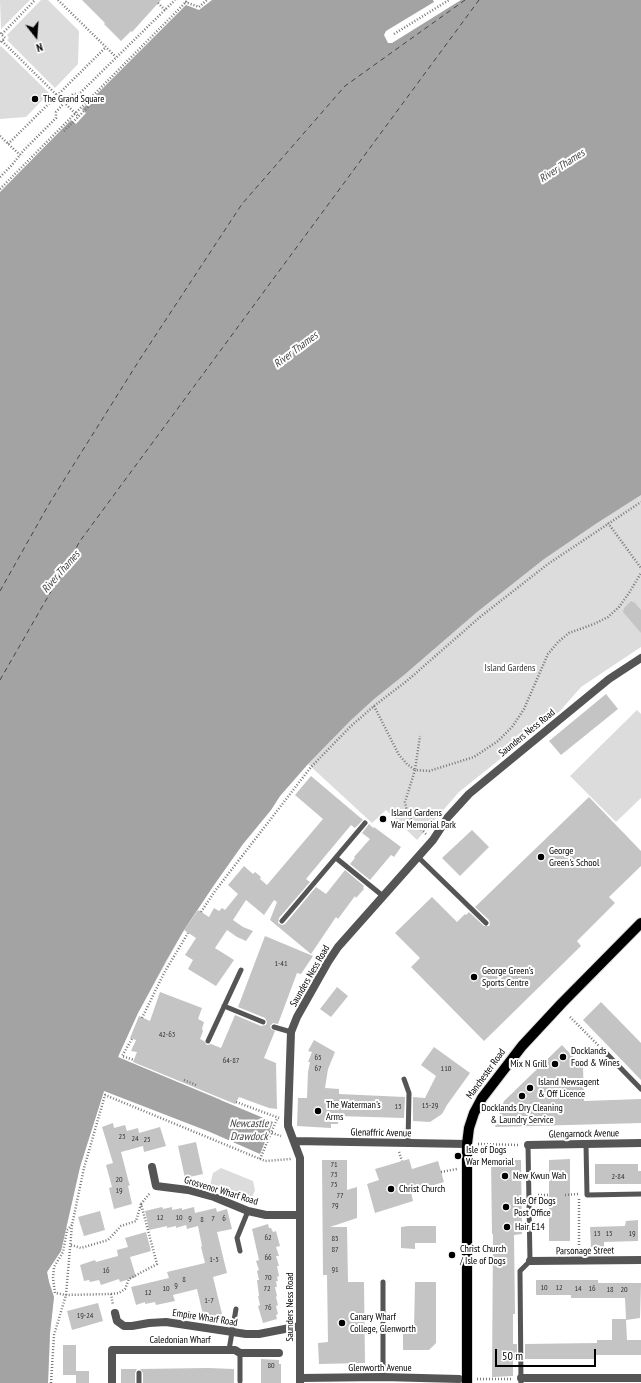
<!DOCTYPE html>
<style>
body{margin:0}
#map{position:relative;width:641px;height:1383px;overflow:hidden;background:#fff;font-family:"PT Sans Narrow",sans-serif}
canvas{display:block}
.north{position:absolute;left:16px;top:16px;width:40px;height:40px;-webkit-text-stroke:3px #fff;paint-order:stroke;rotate:163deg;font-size:11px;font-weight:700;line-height:16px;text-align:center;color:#000}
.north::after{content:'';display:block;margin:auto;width:14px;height:18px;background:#000;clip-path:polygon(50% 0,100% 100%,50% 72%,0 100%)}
.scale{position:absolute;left:495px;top:1349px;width:101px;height:18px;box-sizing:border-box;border:2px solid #000;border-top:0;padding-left:5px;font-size:12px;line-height:14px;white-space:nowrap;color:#000;-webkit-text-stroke:3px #fff;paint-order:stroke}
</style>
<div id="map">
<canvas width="641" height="1383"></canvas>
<div class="north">N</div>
<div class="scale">50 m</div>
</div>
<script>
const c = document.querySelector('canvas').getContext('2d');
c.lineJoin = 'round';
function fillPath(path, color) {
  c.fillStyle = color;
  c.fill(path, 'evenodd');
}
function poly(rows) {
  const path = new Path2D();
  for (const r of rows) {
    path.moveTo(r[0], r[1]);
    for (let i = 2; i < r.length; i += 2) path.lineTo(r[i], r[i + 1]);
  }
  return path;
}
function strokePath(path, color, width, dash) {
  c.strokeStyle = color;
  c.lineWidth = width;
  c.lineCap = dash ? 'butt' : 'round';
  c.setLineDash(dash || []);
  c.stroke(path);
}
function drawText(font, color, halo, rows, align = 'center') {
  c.font = font + ' "PT Sans Narrow",sans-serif';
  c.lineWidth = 4;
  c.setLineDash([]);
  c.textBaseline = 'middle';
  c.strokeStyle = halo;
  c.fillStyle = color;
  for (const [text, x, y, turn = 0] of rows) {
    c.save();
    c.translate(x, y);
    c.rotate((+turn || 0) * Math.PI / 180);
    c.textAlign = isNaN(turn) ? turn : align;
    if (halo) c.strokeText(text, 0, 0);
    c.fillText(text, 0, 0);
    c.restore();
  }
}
fillPath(poly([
 [0,0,30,0,1,29],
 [41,0,48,0,79,31,78,64,55,88,7,40,9,38,7,35],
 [1,46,49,93,26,117,0,119,0,47],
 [641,422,641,647,581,687,560,711,459,792,417,840,386,810,372,823,308,764,280,796,271,810,243,844,214,885,184,930,138,1013,118,1055,120,1059,222,1100,104,1091,80,1167,61,1251,47,1272,49,1282,54,1297,50,1333,48,1383,0,1383,0,1124,86,974],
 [637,710,641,714,641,798,616,822,570,776],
 [221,1168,253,1181,255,1190,251,1200,210,1185,213,1173]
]), '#dcdcdc');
fillPath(poly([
 [212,0,641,0,641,495,597,523,544,559,477,612,404,675,374,699,350,721,308,764,280,796,271,810,243,844,214,885,184,930,166,961,138,1013,118,1057,273,1122,260,1154,210,1132,104,1091,80,1167,61,1251,47,1272,49,1282,54,1297,50,1333,48,1383,0,1383,0,192,71,120,76,124,86,113,82,109,186,5,199,10]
]), '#a3a3a3');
fillPath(poly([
 [433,0,461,0,392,43,388,43,384,35,386,31,434,2]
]), '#fff');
strokePath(poly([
 [0,591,49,504,140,359,242,204,345,86,465,0],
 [0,680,80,541,479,0]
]), '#444', 1, [5, 4]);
fillPath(poly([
 [82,0,161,0,132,32,131,31,121,41,104,24,105,23],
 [631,601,635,603,641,610,641,633,623,612,624,608],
 [606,694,618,709,561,755,549,741],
 [311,776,363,820,355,828,351,825,306,879,310,882,279,918,278,923,282,925,285,924,316,887,326,894,345,870,364,886,363,888,364,889,356,898,355,896,338,919,336,917,311,954,270,920,277,902,274,900,264,915,246,900,233,920,243,927,253,931,246,941,237,937,227,930,215,948,234,960,216,986,188,969,193,960,185,955,196,938,184,930,198,910,209,917,214,908,219,911,222,908,225,910,238,894,228,885,244,866,253,874,255,872,261,877,260,879,267,885,323,819,295,795],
 [589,797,641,851,641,866,609,897,615,903,577,941,581,946,484,1041,411,967,420,958,395,933,432,897,457,922,465,914,466,915,469,912,484,926,489,926,490,924,489,920,475,907],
 [369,824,373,828,374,827,401,847,394,857,391,855,370,880,350,864,355,858,354,857,370,839,362,833],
 [472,830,489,847,460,876,442,858],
 [265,936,313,956,301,974,297,973,278,1024,273,1023,270,1026,271,1029,275,1031,264,1058,276,1063,277,1109,269,1108,239,1097,235,1104,133,1062,137,1052,131,1051,136,1040,130,1038,139,1016,150,1021,160,992,202,1008,198,1019,204,1022,202,1029,203,1031,200,1039,204,1041,207,1045,211,1044,221,1048,235,1015,261,1026,266,1025,267,1022,265,1018,238,1007],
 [337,987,348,996,331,1017,320,1009],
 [601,1002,641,1043,641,1080,583,1020],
 [314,1040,335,1052,328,1069,325,1088,339,1089,339,1094,405,1097,404,1118,338,1116,338,1124,331,1124,331,1128,297,1126,298,1098,307,1098,308,1072,310,1062,308,1062,312,1052,308,1051],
 [562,1045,583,1067,584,1101,641,1099,641,1123,495,1127,504,1101],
 [434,1047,470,1073,447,1105,442,1114,430,1122,413,1121,413,1097,425,1098,436,1076,421,1065],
 [113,1123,114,1128,125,1125,127,1131,138,1128,139,1133,160,1127,166,1146,144,1152,143,1146,121,1152,129,1183,130,1185,128,1186,132,1204,114,1209,109,1188,112,1187,106,1165,113,1163,102,1127],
 [196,1142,203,1174,185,1178,178,1146],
 [409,1159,412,1169,438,1161,444,1182,411,1192,413,1201,375,1213,367,1184,379,1180,375,1169],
 [570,1159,570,1241,549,1241,549,1160],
 [322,1160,347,1160,347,1190,357,1187,357,1218,330,1227,347,1227,348,1282,364,1282,365,1363,319,1364,318,1343,328,1342,327,1275,323,1275],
 [491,1160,521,1160,522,1234,514,1235,515,1314,513,1314,513,1344,517,1344,517,1359,513,1359,513,1376,492,1377,493,1234,492,1234],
 [595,1164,638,1164,638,1171,641,1171,641,1184,595,1184],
 [162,1207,163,1209,172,1207,172,1210,182,1208,182,1210,194,1207,195,1213,216,1208,217,1212,227,1209,232,1229,217,1232,227,1273,213,1277,222,1314,204,1319,197,1289,173,1295,175,1301,156,1305,155,1302,145,1304,145,1302,136,1305,131,1287,169,1278,167,1272,205,1263,201,1247,202,1246,198,1226,187,1229,186,1225,176,1228,176,1226,167,1228,167,1226,149,1230,145,1211],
 [100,1211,105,1230,84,1236,78,1217],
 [638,1220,638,1241,604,1242,604,1247,591,1247,590,1227,625,1226,626,1221],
 [268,1224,269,1228,271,1228,273,1232,276,1231,280,1246,276,1247,279,1256,276,1256,279,1266,277,1266,279,1276,277,1277,278,1281,276,1281,277,1287,275,1287,277,1296,276,1297,278,1305,276,1306,278,1314,276,1315,277,1319,263,1323,258,1306,260,1305,258,1296,259,1296,257,1280,259,1280,257,1271,259,1270,256,1261,259,1260,252,1229],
 [408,1226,436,1226,436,1243,415,1243,415,1249,401,1248,401,1227],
 [146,1232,151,1251,130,1257,136,1277,120,1282,119,1279,101,1285,99,1280,90,1282,89,1280,84,1281,80,1265,95,1260,96,1262,118,1256,117,1250,128,1247,125,1238],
 [536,1280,598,1280,598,1283,641,1283,640,1318,626,1320,627,1340,641,1340,641,1355,594,1355,594,1359,525,1359,525,1344,597,1343,597,1340,612,1340,612,1319,626,1319,625,1298,571,1298,571,1295,536,1295],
 [415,1282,436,1282,436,1343,429,1350,403,1350,403,1329,414,1329],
 [98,1303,103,1321,72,1330,67,1311],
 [63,1345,76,1345,76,1371,89,1371,89,1383,76,1383,76,1375,63,1375],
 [261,1359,279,1360,279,1364,281,1364,281,1383,261,1383],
 [208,1368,234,1369,234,1383,143,1383,143,1373,140,1369],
 [121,1369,137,1369,135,1373,135,1383,121,1383]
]), '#c4c4c4');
const primary = poly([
 [467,1383,467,1144,469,1128,474,1113,482,1098,522,1046,562,1003,641,923]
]);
strokePath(primary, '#dbdbdb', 12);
strokePath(poly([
 [58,0,116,57],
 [185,2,199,7,207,0],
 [158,3,165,10],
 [0,33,5,38,0,43],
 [2,34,35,0],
 [394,34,449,0],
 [2,41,79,117],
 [64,131,93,102],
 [0,136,20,155],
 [8,144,106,47],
 [0,177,11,166,24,150,56,118,56,112,64,103,73,94,79,94,175,0],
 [0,189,188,0],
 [608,523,641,568],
 [374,706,399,755,407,764,415,770,420,736],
 [426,834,412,821,407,812,405,802,415,770,429,771,474,757,498,741,512,727,524,709,548,654,558,642,569,633,594,624,608,617,619,607,629,593,641,573],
 [201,912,215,891,311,767,350,727,374,706,408,680,480,617,548,564,641,502],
 [570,1017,599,1046],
 [142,1018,164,973,188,933],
 [132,1039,122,1056,134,1060],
 [184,1080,196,1085],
 [236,1102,279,1118],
 [269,1132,281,1136],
 [478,1144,519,1145],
 [399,1152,402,1161],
 [260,1159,277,1119],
 [441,1172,457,1169],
 [538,1195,549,1195],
 [565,1195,578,1194],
 [579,1199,579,1250],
 [72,1225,67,1230,63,1252,54,1267,53,1278,55,1293,66,1295,111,1294,113,1305],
 [71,1245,81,1248,108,1240,121,1226,136,1221,141,1204],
 [111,1294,119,1293,125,1289,129,1279,157,1264,141,1204,150,1193],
 [477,1379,512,1379],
 [51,1383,54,1335,66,1295,72,1225,84,1168,105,1095,265,1161,291,1159]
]), '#777', 2.5, [1, 2]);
strokePath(poly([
 [418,857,486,923],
 [336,858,383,896],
 [282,921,365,823],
 [224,1006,263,1022],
 [274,1027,291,1032],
 [208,1041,241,970],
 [605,1052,641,1089],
 [404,1079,409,1093,408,1143],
 [586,1144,587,1195,641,1194],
 [240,1251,237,1238,248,1211],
 [383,1282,383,1377],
 [229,1350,236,1309],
 [240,1381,240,1353],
 [139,1383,139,1373],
 [521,1383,520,1271,530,1261,528,1145]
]), '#555', 5);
strokePath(poly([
 [300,1378,383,1377,459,1379]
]), '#555', 8);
strokePath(poly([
 [294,1141,467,1144],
 [528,1145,641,1143],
 [152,1167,156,1186,188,1190,214,1197,248,1211,266,1215,299,1215],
 [530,1261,641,1260],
 [115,1313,117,1321,124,1326,132,1326,149,1323,166,1322,246,1334,259,1334,300,1326],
 [521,1378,641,1378],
 [112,1383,112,1350,235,1350,240,1353,279,1353],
 [300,1383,300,1158,288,1126,288,1120,291,1032,297,1017,328,962,338,947,433,840,448,817,469,794,609,679,641,658]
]), '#555', 8);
strokePath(primary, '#000', 10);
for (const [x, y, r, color] of [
 [35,99,4,"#000"],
 [383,819,4,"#000"],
 [541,857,4,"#000"],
 [474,977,4,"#000"],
 [563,1057,4,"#000"],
 [555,1064,4,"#000"],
 [530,1088,4,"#000"],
 [522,1096,4,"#000"],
 [318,1111,4,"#000"],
 [458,1156,4,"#000"],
 [505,1176,4,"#000"],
 [391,1189,4,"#000"],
 [506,1207,4,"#000"],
 [507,1227,4,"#000"],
 [452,1255,4,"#000"],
 [342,1323,4,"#000"]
]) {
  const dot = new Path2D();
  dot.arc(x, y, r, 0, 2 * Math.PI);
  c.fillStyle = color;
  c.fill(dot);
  strokePath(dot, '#fff', 1.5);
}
drawText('8px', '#313131', null, [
 ["1-41",281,964],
 ["42-63",167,1035],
 ["65",318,1058],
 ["64-87",231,1061],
 ["67",318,1069],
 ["110",446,1069],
 ["15-29",430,1106],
 ["13",398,1107],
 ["23",122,1137],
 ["24",135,1139],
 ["25",147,1140],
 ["71",334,1165],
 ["73",334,1175],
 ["2-84",618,1177],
 ["20",119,1180],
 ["75",334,1185],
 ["19",119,1191],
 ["77",340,1196],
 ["79",335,1206],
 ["12",160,1218],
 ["10",179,1218],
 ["9",190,1219],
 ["7",213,1219],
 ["6",224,1219],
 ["8",202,1220],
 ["13",597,1234],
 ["15",609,1234],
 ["19",632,1234],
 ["62",268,1238],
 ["85",335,1239],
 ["87",335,1250],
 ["66",268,1258],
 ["1-5",214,1260],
 ["91",335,1270],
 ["16",106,1271],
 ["70",268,1278],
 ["8",184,1280],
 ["9",176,1286],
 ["10",544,1288],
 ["12",559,1288],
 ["10",166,1289],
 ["72",267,1289],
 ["14",578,1289],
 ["16",592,1289],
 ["18",610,1290],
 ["20",624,1290],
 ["12",148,1293],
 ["1-7",209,1301],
 ["76",268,1308],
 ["19-24",85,1316],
 ["80",271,1366]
]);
drawText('10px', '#000', '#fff', [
 ["The Grand Square",43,99],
 ["Island Gardens",391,813],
 ["War Memorial Park",391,825],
 ["George",549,851],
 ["Green's School",549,863],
 ["George Green's",482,971],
 ["Sports Centre",482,983],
 ["Docklands",571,1051],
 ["Food & Wines",571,1063],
 ["Mix N Grill",547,1064,"right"],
 ["Island Newsagent",538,1082],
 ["& Off Licence",538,1094],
 ["The Waterman's",326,1105],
 ["Arms",326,1117],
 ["Docklands Dry Cleaning",522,1108,"center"],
 ["& Laundry Service",522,1120,"center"],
 ["Isle of Dogs",466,1150],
 ["War Memorial",466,1162],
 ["New Kwun Wah",513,1176],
 ["Christ Church",399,1189],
 ["Isle Of Dogs",514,1201],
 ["Post Office",514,1213],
 ["Hair E14",515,1227],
 ["Christ Church",460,1249],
 ["/ Isle of Dogs",460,1261],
 ["Canary Wharf",350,1317],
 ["College, Glenworth",350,1329]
], 'left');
drawText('10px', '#333', '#fff', [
 ["Island Gardens",510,668]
]);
drawText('10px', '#000', '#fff', [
 ["Saunders Ness Road",527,733,-39],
 ["Saunders Ness Road",310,976,-60],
 ["Manchester Road",486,1074,-54],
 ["Glenaffric Avenue",381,1133,1],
 ["Glengarnock Avenue",584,1134,-1],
 ["Grosvenor Wharf Road",221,1191,17],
 ["Parsonage Street",585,1251,-1],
 ["Saunders Ness Road",290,1307,-90],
 ["Empire Wharf Road",205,1318,9],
 ["Caledonian Wharf",180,1340],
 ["Glenworth Avenue",380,1368]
]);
drawText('italic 11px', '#444', '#fff', [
 ["River Thames",562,166,-33],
 ["River Thames",296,350,-37],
 ["River Thames",61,572,-49],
 ["Newcastle",249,1124],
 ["Drawdock",249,1137]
]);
</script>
